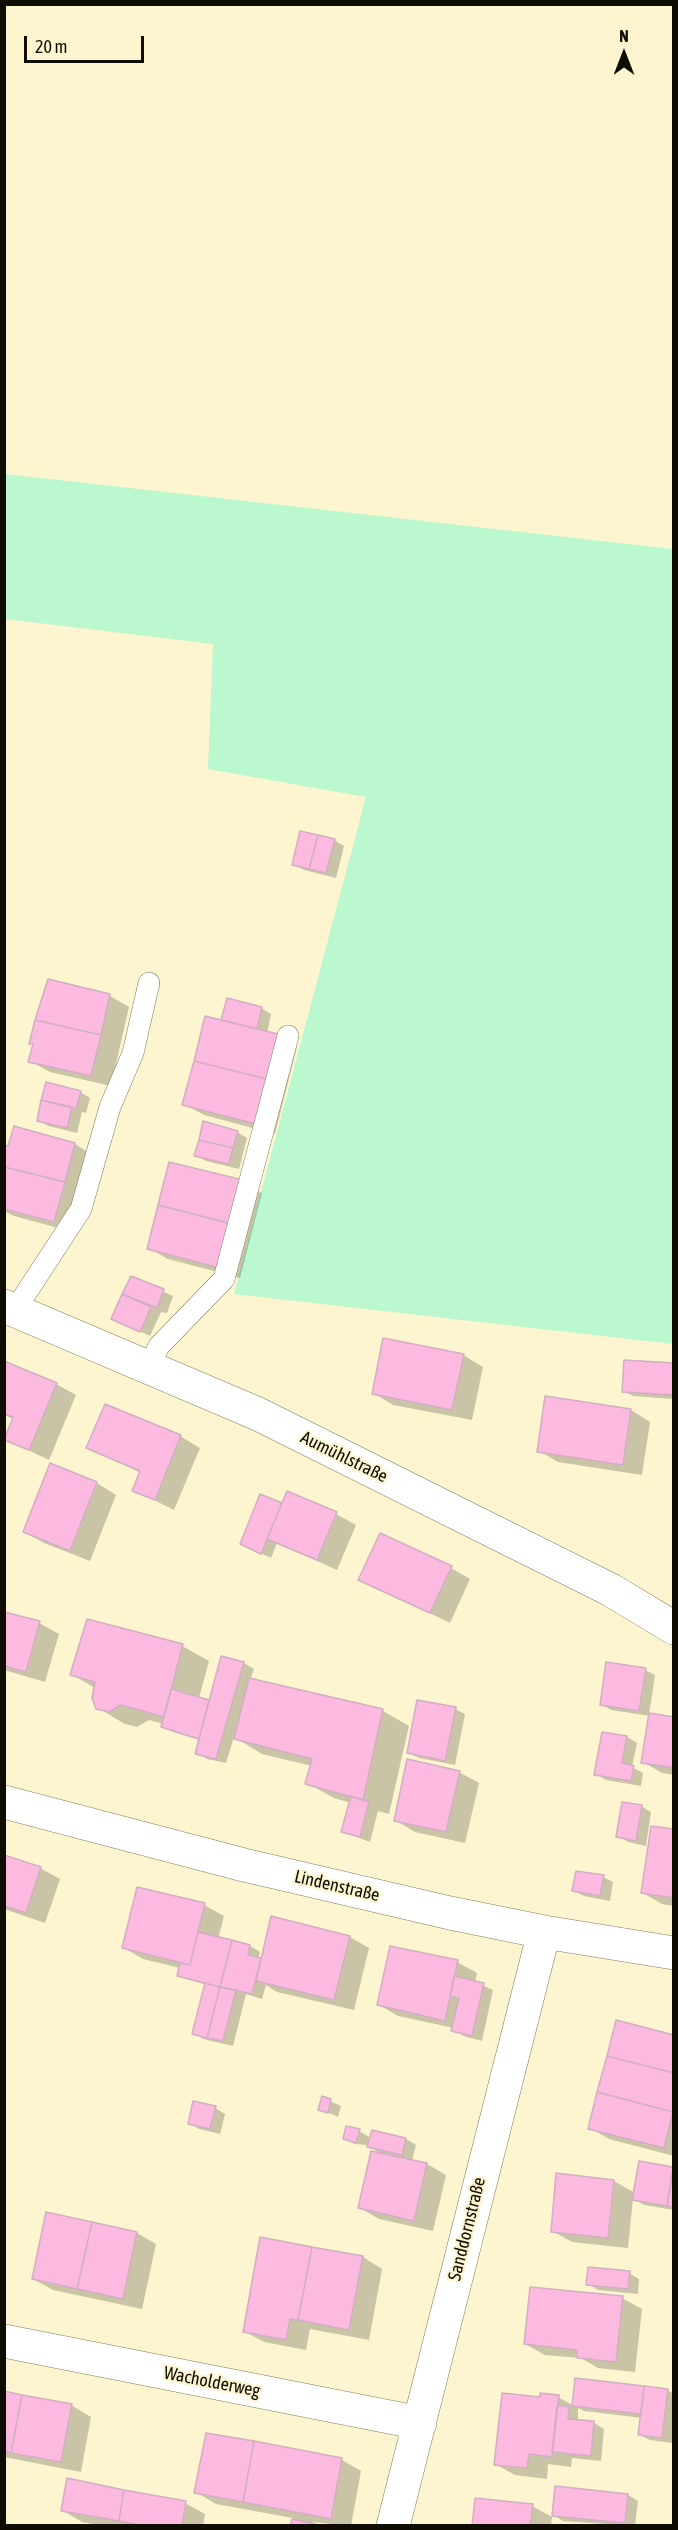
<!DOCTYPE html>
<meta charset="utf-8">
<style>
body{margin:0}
#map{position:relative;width:678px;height:2530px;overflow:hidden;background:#fcf5d0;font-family:"Asap Condensed",sans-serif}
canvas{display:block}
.frame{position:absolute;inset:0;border:6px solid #0f0d03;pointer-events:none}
.north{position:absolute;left:594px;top:24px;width:60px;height:60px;-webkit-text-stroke:4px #fcf5d0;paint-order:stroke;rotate:0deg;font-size:16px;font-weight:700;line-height:24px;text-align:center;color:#0f0d03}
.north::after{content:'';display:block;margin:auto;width:21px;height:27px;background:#0f0d03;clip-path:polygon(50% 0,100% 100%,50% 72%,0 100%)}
.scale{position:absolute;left:24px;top:36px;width:120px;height:27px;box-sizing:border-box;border:3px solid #0f0d03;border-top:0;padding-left:8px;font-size:18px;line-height:21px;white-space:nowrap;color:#0f0d03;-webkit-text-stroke:4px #fcf5d0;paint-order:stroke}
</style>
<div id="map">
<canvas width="678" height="2530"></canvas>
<div class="frame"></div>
<div class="north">N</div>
<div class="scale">20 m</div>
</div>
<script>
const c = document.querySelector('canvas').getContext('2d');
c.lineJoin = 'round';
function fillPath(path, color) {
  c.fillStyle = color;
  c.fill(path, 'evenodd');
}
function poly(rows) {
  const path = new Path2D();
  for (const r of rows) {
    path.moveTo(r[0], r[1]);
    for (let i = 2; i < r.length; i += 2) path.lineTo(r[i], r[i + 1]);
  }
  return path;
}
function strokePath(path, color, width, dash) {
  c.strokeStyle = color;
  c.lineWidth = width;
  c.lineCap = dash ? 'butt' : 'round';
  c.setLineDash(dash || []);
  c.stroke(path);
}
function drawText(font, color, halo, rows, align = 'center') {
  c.font = font + ' "Asap Condensed",sans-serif';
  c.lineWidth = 4.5;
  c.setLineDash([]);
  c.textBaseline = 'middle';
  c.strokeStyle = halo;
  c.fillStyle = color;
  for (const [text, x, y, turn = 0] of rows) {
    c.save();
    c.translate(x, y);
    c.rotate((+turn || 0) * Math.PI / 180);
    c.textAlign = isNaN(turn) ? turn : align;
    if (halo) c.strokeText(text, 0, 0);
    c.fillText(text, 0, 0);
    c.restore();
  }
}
fillPath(poly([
 [5,474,673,549,673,1344,234,1294,366,797,208,769,213,644,5,619]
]), '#bbf7cf');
fillPath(poly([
 [334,840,344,846,336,878,304,870,294,864],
 [49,981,110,996,129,1007,111,1086,50,1072,30,1061,34,1045,31,1043],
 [261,1008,271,1014,267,1033,297,1047,275,1134,204,1115,184,1104,223,1022],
 [80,1092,90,1098,86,1113,82,1112,77,1133,48,1126,38,1120],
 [15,1127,75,1144,94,1156,73,1232,14,1216,4,1211,4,1152,6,1147,9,1148],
 [237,1132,247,1138,239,1169,206,1161,196,1155],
 [242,1182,262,1193,240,1278,168,1259,148,1248],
 [131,1278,173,1296,167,1313,161,1312,150,1336,113,1319],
 [463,1355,483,1367,472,1420,393,1405,373,1393],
 [4,1363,56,1384,76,1395,49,1460,5,1439,14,1419,4,1415],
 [674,1365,674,1399,633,1396,623,1391],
 [631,1410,650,1422,642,1475,558,1462,539,1451],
 [180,1436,200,1448,174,1510,134,1490,141,1473,88,1448],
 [51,1465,97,1483,116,1495,90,1561,44,1543,25,1532],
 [282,1505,336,1514,356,1525,337,1570,277,1543,271,1558,252,1549],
 [451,1568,470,1579,450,1623,360,1579],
 [4,1613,39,1623,59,1634,45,1682,4,1670],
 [182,1646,209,1661,199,1698,210,1702,244,1663,254,1669,250,1680,383,1711,409,1726,389,1814,378,1811,370,1842,343,1832,351,1803,334,1798,307,1783,312,1766,262,1754,234,1737,226,1763,207,1759,197,1753,200,1740,173,1732,163,1726,164,1724,149,1720,137,1727,125,1724,98,1708,95,1688,71,1674],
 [645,1670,655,1675,649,1715,674,1718,674,1775,662,1773,643,1762,650,1716,611,1710,601,1704],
 [455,1709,465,1714,455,1765,419,1758,409,1753],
 [627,1737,637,1743,632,1767,643,1773,641,1786,606,1780,596,1774],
 [459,1772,479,1783,465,1843,415,1832,395,1820],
 [641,1806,651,1812,646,1846,628,1842,618,1836],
 [674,1831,674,1906,662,1904,643,1893],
 [4,1856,40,1868,60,1879,45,1923,4,1909],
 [603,1877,613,1882,610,1901,584,1896,574,1891],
 [204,1905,224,1916,218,1939,250,1946,260,1952,258,1959,262,1961,350,1937,369,1948,354,2010,277,1992,266,1985,262,1999,246,1994,233,2046,203,2039,194,2033,206,1985,178,1975,180,1968,143,1959,124,1948],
 [457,1962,477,1973,475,1982,493,1990,482,2041,463,2036,454,2028,398,2016,379,2005],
 [674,2036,674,2156,609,2139,590,2128],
 [323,2098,341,2106,338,2117,320,2109],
 [215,2108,225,2114,220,2134,199,2129,189,2123],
 [359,2131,371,2138,406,2139,416,2145,412,2161,427,2164,446,2175,433,2231,379,2219,360,2208,381,2154,367,2145,355,2144,345,2139],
 [674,2169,674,2210,644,2205,633,2198,628,2248,572,2242,552,2231,614,2181,635,2193],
 [137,2233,156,2244,142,2309,53,2290,33,2279],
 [363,2257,382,2269,369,2340,310,2329,306,2350,264,2342,244,2331],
 [629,2273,639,2279,638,2294,598,2290,588,2284],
 [622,2298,642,2309,635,2372,598,2368,581,2358,545,2355,525,2344],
 [667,2390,674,2394,672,2443,650,2440,640,2435,642,2418,584,2411,578,2408,578,2421,594,2423,604,2429,601,2461,572,2458,571,2467,548,2464,547,2479,515,2475,495,2464,541,2398,558,2397,574,2406],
 [4,2392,71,2405,91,2417,81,2472,4,2457],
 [342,2460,361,2471,351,2526,313,2522,313,2525,292,2526,293,2518,216,2504,196,2492],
 [628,2495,638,2501,635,2526,563,2521,553,2515],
 [185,2503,205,2514,203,2526,105,2526,82,2522,62,2510],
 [532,2506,552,2517,551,2526,473,2526]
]), '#0003');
const building = poly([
 [300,831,318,835,309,869,292,865,300,831],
 [318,835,335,839,326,873,309,869,318,835],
 [48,979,110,994,101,1035,35,1020,48,979],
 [227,998,262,1007,257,1029,221,1020,227,998],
 [205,1016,278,1034,267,1079,194,1061,205,1016],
 [35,1020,101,1035,91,1076,28,1062,33,1044,29,1044,35,1020],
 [194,1061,267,1079,256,1124,182,1105,194,1061],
 [46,1082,81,1091,76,1109,41,1100,46,1082],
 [41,1100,72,1107,67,1128,37,1121,41,1100],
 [203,1121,238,1131,233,1148,199,1140,203,1121],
 [14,1126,75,1143,65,1182,4,1167,5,1145,8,1146,14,1126],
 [199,1140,233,1148,229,1164,194,1156,199,1140],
 [169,1162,243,1180,232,1224,158,1205,169,1162],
 [4,1167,65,1182,54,1222,4,1209,4,1167],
 [158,1205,232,1224,220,1268,147,1249,158,1205],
 [131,1276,164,1289,157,1308,122,1294,131,1276],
 [122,1294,151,1307,140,1332,111,1319,122,1294],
 [383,1338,464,1354,452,1410,372,1394,383,1338],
 [624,1360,674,1363,674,1395,622,1392,624,1360],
 [4,1361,57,1383,29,1450,4,1440,13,1417,4,1414,4,1361],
 [545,1396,631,1409,623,1465,537,1452,545,1396],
 [105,1404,181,1435,155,1500,132,1491,140,1471,86,1448,105,1404],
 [50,1463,97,1482,70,1551,23,1532,50,1463],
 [287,1491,337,1512,317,1560,267,1539,287,1491],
 [260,1494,282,1503,261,1554,240,1544,260,1494],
 [380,1533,452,1566,430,1613,358,1580,380,1533],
 [4,1612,40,1621,26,1672,4,1666,4,1612],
 [87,1619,183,1644,164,1717,121,1705,109,1712,96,1709,92,1698,95,1682,70,1675,87,1619],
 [221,1656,244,1662,216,1759,195,1754,221,1656],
 [606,1662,646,1668,639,1711,600,1705,606,1662],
 [249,1678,383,1709,363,1800,305,1784,312,1759,234,1739,249,1678],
 [171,1689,209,1700,199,1739,161,1727,171,1689],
 [417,1700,456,1707,445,1761,407,1753,417,1700],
 [649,1713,674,1717,674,1768,641,1763,649,1713],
 [602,1732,627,1736,622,1763,634,1766,631,1781,594,1775,602,1732],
 [407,1759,460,1771,446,1832,394,1821,407,1759],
 [351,1796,369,1802,360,1837,341,1832,351,1796],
 [622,1802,642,1805,636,1841,616,1837,622,1802],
 [651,1826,674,1829,674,1898,641,1893,651,1826],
 [4,1855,41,1867,26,1913,4,1906,4,1855],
 [576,1871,604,1875,600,1896,572,1891,576,1871],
 [137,1887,205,1903,190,1965,122,1948,137,1887],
 [271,1916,350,1936,334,2000,256,1981,271,1916],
 [198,1932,232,1940,220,1987,177,1976,180,1963,190,1965,198,1932],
 [232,1940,250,1945,248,1955,261,1958,252,1994,220,1987,232,1940],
 [390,1946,458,1960,445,2021,377,2005,390,1946],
 [454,1976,484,1983,472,2036,451,2031,459,1998,450,1996,454,1976],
 [205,1983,220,1987,207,2038,192,2034,205,1983],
 [220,1987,236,1990,223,2041,207,2038,220,1987],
 [616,2020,674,2035,674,2073,607,2056,616,2020],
 [607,2056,674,2073,673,2112,597,2092,607,2056],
 [597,2092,673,2112,664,2148,588,2129,597,2092],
 [322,2096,331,2099,328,2113,318,2110,322,2096],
 [193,2101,216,2106,210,2129,188,2124,193,2101],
 [346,2126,360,2129,356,2143,343,2139,346,2126],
 [372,2130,406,2138,402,2155,367,2147,372,2130],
 [371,2151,427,2163,414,2221,358,2208,371,2151],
 [639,2161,673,2167,667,2206,632,2200,639,2161],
 [556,2173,614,2180,608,2238,551,2232,556,2173],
 [672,2177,674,2177,674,2207,667,2206,672,2177],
 [46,2212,92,2222,77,2289,32,2279,46,2212],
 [92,2222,137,2232,123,2299,77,2289,92,2222],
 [260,2237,312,2247,298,2320,290,2319,286,2340,243,2332,260,2237],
 [312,2247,363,2256,349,2330,298,2320,312,2247],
 [588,2267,630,2271,628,2289,586,2285,588,2267],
 [530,2287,623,2296,616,2362,577,2358,577,2350,524,2344,530,2287],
 [575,2378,644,2386,641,2414,572,2406,575,2378],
 [644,2386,668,2389,662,2438,638,2435,644,2386],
 [4,2391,22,2395,11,2453,4,2451,4,2391],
 [502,2393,540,2397,540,2393,559,2395,552,2457,529,2454,527,2468,494,2465,502,2393],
 [22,2395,72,2404,61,2462,11,2453,22,2395],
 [557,2405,569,2407,568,2419,594,2421,591,2456,552,2452,557,2405],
 [206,2433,254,2441,243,2502,194,2493,206,2433],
 [254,2441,342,2458,331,2519,243,2502,254,2441],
 [67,2478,124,2490,119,2521,61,2511,67,2478],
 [555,2486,628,2494,625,2523,552,2516,555,2486],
 [124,2490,186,2501,182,2526,146,2526,119,2521,124,2490],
 [475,2498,533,2504,530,2526,472,2526,475,2498],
 [292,2519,324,2526,290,2526,292,2519]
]);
fillPath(building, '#fcbae0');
strokePath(building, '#d1aec2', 1.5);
const lane = poly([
 [15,1310,81,1209,110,1107,133,1053,149,983],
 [149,1366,159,1346,224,1279,288,1036]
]);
const street = poly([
 [4,1306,258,1414,611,1590,674,1628],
 [4,1802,244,1865,450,1913,544,1932,674,1953],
 [4,2341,420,2423],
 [393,2526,544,1932]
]);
strokePath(lane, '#837c5b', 22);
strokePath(street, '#837c5b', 34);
strokePath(lane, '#fff', 21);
strokePath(street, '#fff', 33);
drawText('18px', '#0f0d03', '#fcf5d0', [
 ["Aumühlstraße",344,1457,26],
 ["Lindenstraße",337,1886,13],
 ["Sanddornstraße",467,2229,-76],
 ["Wacholderweg",212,2382,11]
]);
</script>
